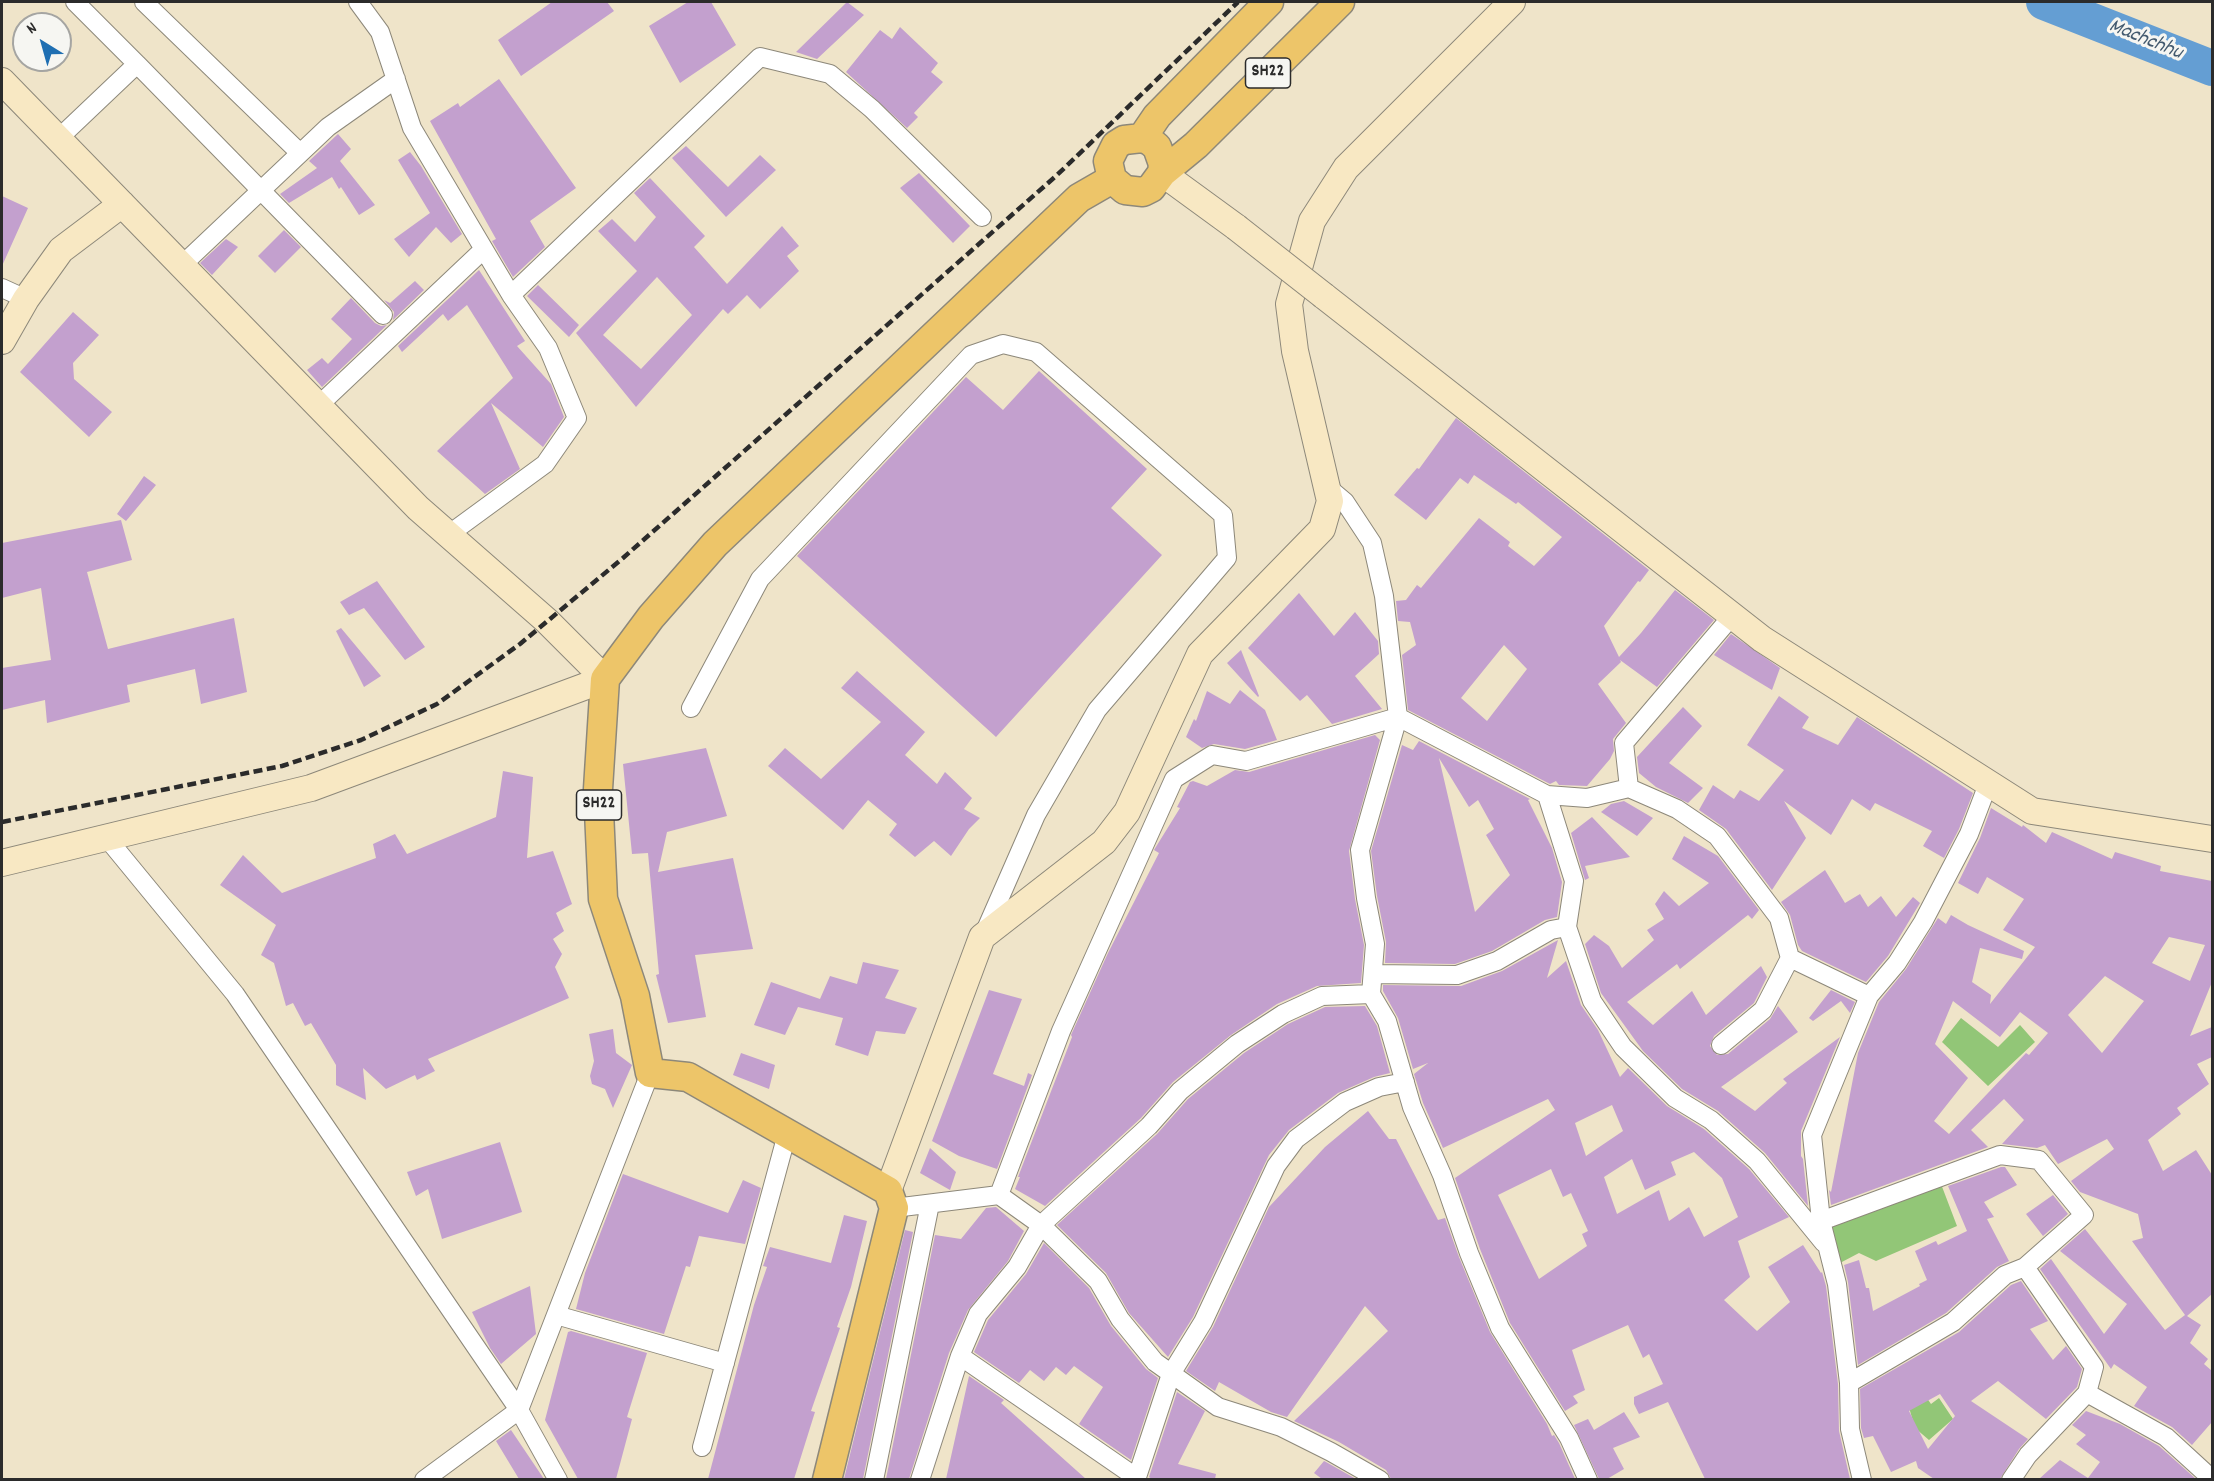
<!DOCTYPE html>
<style>
body{margin:0}
#map{position:relative;width:2214px;height:1481px;overflow:hidden;background:#efe4c9;font-family:Dekko,sans-serif}
canvas{display:block}
.frame{position:absolute;inset:0;border:3px solid #2b2b2b;pointer-events:none}
.north{position:absolute;left:12px;top:12px;width:60px;height:60px;box-sizing:border-box;background:#f6f6f2;border:2px solid #a5a5a2;border-radius:50%;rotate:323deg;font-size:16px;font-weight:700;line-height:24px;text-align:center;color:#2b2b2b}
.north::after{content:'';display:block;margin:auto;width:21px;height:27px;background:#1f6fb2;clip-path:polygon(50% 0,100% 100%,50% 72%,0 100%)}
</style>
<div id="map">
<canvas width="2214" height="1481"></canvas>
<div class="frame"></div>
<div class="north">N</div>
</div>
<script>
const c = document.querySelector('canvas').getContext('2d');
c.lineJoin = 'round';
function fillPath(path, color) {
  c.fillStyle = color;
  c.fill(path, 'evenodd');
}
function poly(rows) {
  const path = new Path2D();
  for (const r of rows) {
    path.moveTo(r[0], r[1]);
    for (let i = 2; i < r.length; i += 2) path.lineTo(r[i], r[i + 1]);
  }
  return path;
}
function strokePath(path, color, width, dash) {
  c.strokeStyle = color;
  c.lineWidth = width;
  c.lineCap = dash ? 'butt' : 'round';
  c.setLineDash(dash || []);
  c.stroke(path);
}
function drawText(font, color, halo, rows, align = 'center') {
  c.font = font + ' Dekko,sans-serif';
  c.lineWidth = 6;
  c.setLineDash([]);
  c.textBaseline = 'middle';
  c.strokeStyle = halo;
  c.fillStyle = color;
  for (const [text, x, y, turn = 0] of rows) {
    c.save();
    c.translate(x, y);
    c.rotate((+turn || 0) * Math.PI / 180);
    c.textAlign = isNaN(turn) ? turn : align;
    if (halo) c.strokeText(text, 0, 0);
    c.fillText(text, 0, 0);
    c.restore();
  }
}
fillPath(poly([
 [1961,1018,1998,1047,2020,1025,2035,1042,1988,1086,1942,1042],
 [1941,1184,1957,1226,1876,1261,1859,1253,1840,1263,1828,1226],
 [1924,1394,1931,1404,1939,1398,1953,1419,1929,1440,1915,1428,1908,1404]
]), '#92c677');
strokePath(poly([
 [2044,2,2212,68]
]), '#649ed3', 36);
fillPath(poly([
 [552,2,607,2,614,11,521,76,498,40],
 [688,2,711,2,736,45,680,83,649,26],
 [847,2,864,15,817,59,796,52],
 [900,27,938,63,931,72,943,82,914,113,918,117,907,128,846,72,880,30,892,39],
 [499,79,576,188,530,221,545,247,513,277,492,241,496,239,430,121,458,103,460,107],
 [338,134,351,149,340,161,375,205,359,215,341,187,339,189,332,177,289,203,280,194,317,168,309,161],
 [686,146,728,187,760,155,776,170,726,217,672,158],
 [410,152,421,166,462,234,451,243,436,227,409,257,394,239,430,213,398,160],
 [919,173,970,226,953,243,900,188],
 [650,178,705,236,694,247,727,284,782,226,799,246,787,256,799,271,760,309,747,295,728,314,723,309,636,407,576,333,637,271,598,231,612,219,635,242,656,217,634,193],
 [657,277,692,315,641,369,603,335],
 [2,196,28,208,2,266],
 [284,230,301,247,275,273,258,256],
 [226,239,238,247,212,275,200,263],
 [479,270,525,341,517,346,551,384,564,417,543,447,491,403,520,469,485,494,437,451,513,378,467,305,448,321,443,314,402,352,398,346],
 [415,281,424,290,393,320,394,312,384,300,390,303],
 [538,285,579,325,569,337,527,296],
 [351,298,375,323,381,326,387,325,322,387,307,370,322,358,328,364,352,339,331,319],
 [73,312,99,335,73,363,74,379,112,412,89,437,20,372],
 [1039,371,1147,469,1111,508,1162,555,996,737,797,556,966,377,1003,410],
 [1456,418,1649,570,1640,582,1638,581,1604,626,1619,657,1641,633,1675,590,1714,620,1657,687,1620,660,1621,662,1598,684,1626,723,1613,739,1614,751,1610,759,1587,786,1559,785,1556,781,1550,784,1408,710,1402,655,1416,645,1410,622,1398,621,1396,601,1406,600,1417,585,1421,588,1479,518,1510,542,1508,546,1534,566,1562,537,1518,502,1516,504,1474,475,1468,484,1460,478,1426,520,1394,495,1417,468,1419,469],
 [1504,645,1527,669,1487,721,1461,698],
 [144,476,156,485,126,521,117,514],
 [121,520,132,560,87,572,108,649,234,618,247,692,201,704,195,669,127,685,130,702,47,723,45,700,2,710,2,668,51,660,41,588,2,598,2,543],
 [377,581,425,647,405,660,364,608,349,615,340,602],
 [1299,593,1334,636,1355,612,1378,641,1379,654,1355,676,1382,709,1332,724,1307,695,1300,701,1248,648],
 [341,628,381,676,364,687,336,631],
 [1731,634,1780,668,1772,690,1714,655],
 [1241,650,1259,696,1258,697,1227,663],
 [857,671,925,732,905,755,937,784,945,772,972,798,964,809,980,818,969,829,951,856,934,841,915,857,889,835,897,824,868,800,843,830,768,766,785,748,821,779,881,722,841,688],
 [1240,690,1265,710,1277,740,1245,749,1214,744,1202,748,1186,737,1194,719,1196,721,1207,691,1230,704],
 [1779,696,1809,717,1802,728,1838,745,1857,717,1973,793,1959,829,1944,858,1923,846,1932,831,1875,803,1870,811,1852,799,1831,835,1784,801,1806,838,1772,890,1726,829,1699,810,1713,785,1734,799,1740,790,1759,801,1784,770,1747,745],
 [1683,707,1702,726,1669,763,1703,788,1688,803,1656,787,1639,773,1637,757],
 [1375,735,1380,740,1349,851,1355,899,1364,945,1361,983,1317,986,1277,1004,1231,1035,1173,1082,1141,1118,1045,1206,1015,1189,1020,1177,1018,1177,1072,1037,1071,1035,1108,953,1159,853,1154,850,1180,808,1177,807,1190,782,1193,781,1207,786,1235,770,1249,772],
 [1419,741,1530,799,1528,800,1552,848,1562,882,1557,917,1545,920,1492,951,1455,964,1385,963,1386,942,1377,896,1371,851,1402,745,1413,750],
 [1439,758,1469,807,1478,800,1494,829,1486,835,1510,875,1475,912],
 [706,748,727,816,667,832,658,872,733,858,753,949,695,955,706,1017,668,1023,656,975,659,974,648,853,632,854,623,764],
 [503,771,533,777,527,858,553,851,572,904,556,913,564,931,553,939,562,954,555,967,569,998,428,1059,435,1071,417,1080,415,1075,386,1089,363,1068,366,1100,336,1085,336,1065,311,1023,305,1026,293,1003,286,1006,274,963,261,955,276,925,220,885,243,855,282,893,376,858,373,844,395,834,407,854,496,817],
 [1624,801,1653,818,1637,836,1601,812,1611,804],
 [1991,808,2022,827,2023,825,2046,843,2052,832,2112,859,2115,852,2161,866,2160,871,2212,881,2212,982,2190,1036,2212,1027,2212,1057,2197,1064,2209,1084,2177,1108,2181,1114,2148,1140,2163,1171,2196,1150,2212,1175,2212,1294,2187,1316,2201,1325,2190,1343,2208,1359,2204,1364,2212,1371,2212,1422,2192,1445,2172,1427,2134,1406,2147,1387,2114,1364,2111,1369,2040,1269,2051,1259,2104,1334,2127,1304,2060,1251,2085,1229,2165,1330,2185,1315,2132,1241,2143,1238,2138,1214,2080,1192,2071,1181,2114,1149,2107,1139,2058,1164,2045,1145,2037,1148,2002,1144,2024,1120,2004,1099,1971,1130,1988,1147,1831,1205,1829,1190,1831,1192,1858,1053,1879,1002,1906,969,1938,918,1946,924,1951,915,1968,925,2024,951,2022,959,1980,948,1972,982,1991,995,1990,1004,2035,947,2003,930,2024,899,1987,877,1978,894,1958,883,1980,838],
 [2169,937,2205,945,2190,981,2152,963],
 [2105,976,2144,1001,2102,1053,2068,1015],
 [1953,1001,2000,1037,2020,1012,2048,1033,2029,1055,2026,1053,1949,1134,1934,1121,1968,1078,1935,1044],
 [1592,817,1630,857,1585,866,1589,878,1585,880,1571,833],
 [1684,836,1718,856,1759,910,1752,919,1748,915,1680,969,1677,964,1627,1002,1653,1025,1692,991,1706,1015,1761,966,1767,977,1754,1003,1714,1036,1710,1046,1717,1055,1728,1054,1770,1019,1778,1006,1798,1032,1721,1087,1755,1111,1787,1083,1783,1079,1840,1037,1801,1131,1801,1156,1803,1159,1808,1206,1765,1153,1718,1111,1682,1089,1643,1051,1601,993,1585,944,1594,935,1609,946,1622,968,1654,940,1647,930,1664,919,1655,904,1664,891,1679,906,1709,883,1672,859],
 [1825,870,1845,903,1860,894,1868,907,1881,896,1896,917,1913,897,1920,903,1888,956,1866,982,1802,951,1798,945,1790,915,1781,902],
 [1558,940,1547,978,1566,961,1581,1005,1598,1030,1620,1077,1628,1068,1667,1106,1704,1129,1749,1169,1789,1217,1738,1241,1750,1277,1724,1300,1757,1331,1790,1302,1768,1267,1803,1245,1821,1273,1822,1272,1826,1286,1838,1384,1839,1431,1850,1479,1705,1479,1668,1402,1639,1414,1634,1404,1634,1397,1663,1384,1649,1354,1643,1358,1628,1325,1572,1350,1585,1390,1573,1396,1578,1403,1565,1411,1510,1323,1480,1249,1455,1178,1555,1110,1548,1099,1443,1148,1423,1103,1414,1074,1428,1063,1413,1069,1398,1018,1383,991,1383,985,1461,986,1502,971],
 [1612,1105,1623,1131,1586,1156,1575,1123],
 [1694,1152,1722,1178,1738,1217,1704,1237,1689,1207,1669,1221,1659,1190,1617,1214,1604,1177,1632,1159,1645,1190,1676,1175,1671,1162],
 [1551,1169,1563,1197,1571,1193,1588,1231,1582,1234,1587,1246,1539,1279,1498,1195],
 [863,962,899,970,885,998,917,1008,905,1034,876,1031,868,1056,835,1045,843,1018,798,1007,785,1035,754,1025,771,982,820,999,830,976,857,984],
 [989,990,1022,999,993,1074,1024,1086,1028,1073,1032,1075,997,1169,959,1156,932,1141],
 [1831,990,1855,1002,1850,1013,1841,1001,1813,1021,1809,1018],
 [1365,1006,1377,1026,1390,1073,1374,1077,1338,1093,1289,1130,1269,1155,1193,1317,1168,1357,1129,1313,1106,1273,1057,1225,1157,1134,1188,1099,1244,1053,1288,1024,1325,1007],
 [613,1029,616,1053,632,1065,613,1108,605,1089,592,1084,590,1076,594,1061,589,1034],
 [741,1053,775,1065,769,1089,733,1075],
 [1368,1111,1389,1139,1396,1139,1438,1220,1445,1218,1459,1257,1490,1332,1547,1424,1552,1436,1554,1435,1559,1443,1575,1479,1391,1479,1386,1470,1339,1442,1294,1421,1388,1331,1365,1306,1287,1417,1271,1412,1219,1382,1215,1391,1186,1371,1213,1327,1269,1207,1325,1147],
 [500,1142,522,1212,442,1239,428,1189,416,1196,407,1172],
 [930,1148,956,1172,950,1190,920,1173],
 [2001,1167,2005,1167,2017,1185,1984,1202,1994,1217,1987,1219,2009,1261,1997,1267,1946,1313,1858,1365,1848,1282,1844,1265,1859,1260,1866,1288,1869,1288,1873,1311,1920,1286,1919,1284,1927,1280,1915,1251,1936,1241,1938,1245,1967,1231,1948,1186],
 [623,1174,728,1213,743,1180,761,1188,745,1244,699,1236,690,1267,686,1266,664,1334,576,1309,585,1273],
 [2053,1195,2068,1214,2043,1236,2026,1214],
 [996,1207,1024,1231,1008,1261,968,1310,949,1353,909,1479,886,1479,935,1235,961,1239,986,1208],
 [844,1215,867,1221,851,1287,837,1327,840,1328,811,1411,815,1412,794,1479,708,1479,754,1305,767,1267,763,1266,770,1247,831,1263],
 [905,1230,913,1232,863,1479,844,1479],
 [1044,1243,1089,1288,1111,1326,1146,1369,1158,1378,1131,1460,1079,1424,1103,1387,1074,1366,1066,1375,1056,1367,1044,1381,1030,1370,1019,1383,974,1352,988,1320,1026,1274],
 [2021,1281,2048,1321,2030,1329,2053,1360,2066,1346,2082,1369,2077,1387,2046,1419,1998,1381,1971,1401,2028,1439,2019,1449,2000,1479,1934,1479,1918,1468,1916,1461,1891,1472,1873,1436,1864,1438,1861,1428,1860,1389,1959,1332,2011,1285],
 [1940,1394,1955,1416,1928,1449,1909,1411],
 [530,1286,536,1334,501,1364,490,1348,472,1312],
 [571,1331,647,1353,627,1417,632,1419,616,1479,578,1479,545,1420,568,1332],
 [969,1376,1004,1400,1001,1403,1086,1479,946,1479],
 [1177,1392,1205,1411,1178,1464,1216,1474,1215,1479,1152,1479,1149,1477],
 [2086,1411,2120,1424,2159,1446,2196,1479,2039,1479,2060,1460,2088,1478,2100,1462,2076,1444,2086,1435,2072,1425],
 [1624,1412,1640,1437,1613,1448,1624,1469,1607,1479,1599,1479,1574,1425,1588,1419,1594,1430],
 [511,1430,544,1479,519,1479,496,1441],
 [1324,1461,1326,1462,1356,1479,1322,1479,1314,1473]
]), '#c3a0ce');
const street = poly([
 [75,2,137,64],
 [144,2,300,153],
 [358,2,380,32,412,128,511,295,548,348,577,418,545,464,448,535],
 [58,139,137,64,383,315],
 [181,266,328,127,396,79],
 [2,288,26,299],
 [511,295,760,57,830,74,872,109,982,217],
 [318,406,483,250],
 [1326,486,1345,502,1372,543,1384,596,1398,717,1360,850,1366,898,1375,944,1371,994],
 [691,708,760,579,971,355,1003,344,1036,352,1223,515,1227,558,1097,710,1036,815,983,936],
 [1629,788,1624,743,1732,616],
 [1547,795,1574,881,1567,927,1592,1001,1623,1047,1675,1098,1711,1120,1757,1161,1824,1243],
 [106,837,235,994,519,1410,558,1480],
 [1790,958,1869,996],
 [1373,974,1457,975,1497,961,1551,930,1567,927],
 [999,1195,1061,1031,1174,779,1212,755,1246,761,1398,717,1547,795,1587,798,1629,788,1677,809,1717,836,1779,918,1790,958,1763,1010,1721,1045],
 [894,1208,999,1195,1041,1225,1098,1281,1120,1319,1155,1362,1218,1407,1281,1427,1331,1452,1380,1480],
 [1821,1221,2000,1155,2039,1160,2084,1215,2025,1267,2005,1275,1953,1322,1849,1383],
 [2025,1267,2094,1367,2087,1393,2166,1437,2212,1479],
 [556,1315,725,1363],
 [960,1356,1137,1478],
 [702,1447,787,1134],
 [424,1480,519,1410,650,1073],
 [874,1480,930,1204],
 [920,1480,960,1356,978,1314,1017,1267,1041,1225,1149,1126,1180,1091,1237,1044,1283,1014,1322,996,1371,994,1387,1021,1412,1107,1442,1175,1469,1253,1500,1328,1569,1438,1588,1480],
 [1136,1480,1171,1374,1203,1322,1276,1166,1296,1139,1345,1102,1379,1087,1405,1082],
 [1862,1480,1850,1429,1849,1383,1837,1284,1821,1221,1812,1135,1869,996,1897,963,1923,922,1969,834,1988,784],
 [2011,1480,2028,1455,2087,1393]
]);
const secondary = poly([
 [2,81,418,508,547,621,605,679,311,788,2,863],
 [1162,173,1236,227],
 [1324,296,1762,639,2032,811,2212,839],
 [2,341,26,299,61,250,122,204],
 [888,1191,982,937,1104,842,1127,812,1200,654,1322,529,1330,501,1295,351,1289,304,1312,221,1346,168,1512,2]
]);
const primary = poly([
 [1142,138,1157,116,1269,2],
 [1162,173,1163,164,1157,147,1150,141,1142,138,1124,140,1116,145,1108,161,1112,179,1125,190,1143,192,1151,188,1162,173,1196,145,1340,2],
 [827,1480,894,1208,888,1191,688,1077,650,1073,635,996,603,899,598,789,605,679,651,617,715,544,1079,198,1112,179]
]);
strokePath(street, '#8d887a', 20);
strokePath(secondary, '#8d887a', 28);
strokePath(primary, '#8d887a', 31);
strokePath(street, '#fff', 18);
strokePath(secondary, '#f8e8c3', 26);
strokePath(primary, '#edc569', 28);
strokePath(poly([
 [2,822,282,766,361,740,437,704,520,644,623,558,1056,176,1238,2]
]), '#2b2b2b', 4.5, [9, 4.5]);
const secondaryBridge = poly([
 [1236,227,1324,296]
]);
strokePath(secondaryBridge, '#8d887a', 28, []);
strokePath(secondaryBridge, '#f8e8c3', 26);
for (const [x, y, w] of [
 [1268,73,45],
 [599,805,45]
]) {
  const box = new Path2D();
  box.roundRect(x - w / 2, y - 15, w, 30, 4.5);
  c.fillStyle = '#f6f6f2';
  c.fill(box);
  strokePath(box, '#2b2b2b', 1.5);
}
drawText('bold 18px', '#2b2b2b', null, [
 ["SH22",1268,73],
 ["SH22",599,805]
]);
drawText('italic 21px', '#42596e', '#f6f6f2', [
 ["Machchhu",2145,41,22]
]);
</script>
